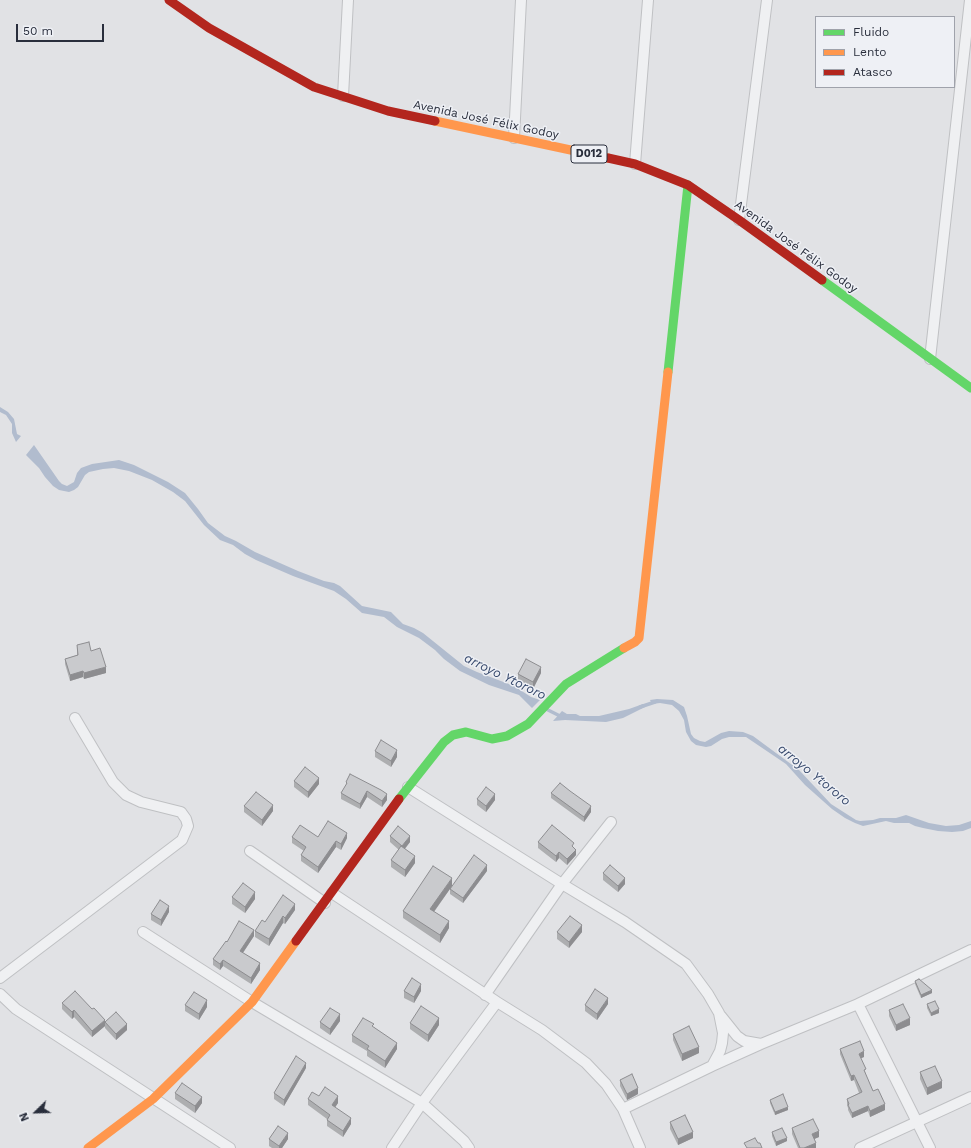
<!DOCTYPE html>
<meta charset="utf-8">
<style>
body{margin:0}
#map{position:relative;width:971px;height:1148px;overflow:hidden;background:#e1e2e5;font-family:"Work Sans",sans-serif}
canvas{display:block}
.legend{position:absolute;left:815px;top:16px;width:140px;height:72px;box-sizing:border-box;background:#eef0f5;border:1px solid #9fa2ab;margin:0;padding:5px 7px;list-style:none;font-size:12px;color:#292e3c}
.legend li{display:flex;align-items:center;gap:8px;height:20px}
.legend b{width:20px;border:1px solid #9fa2ab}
.north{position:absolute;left:16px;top:1092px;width:40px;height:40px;-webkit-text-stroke:3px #eef0f5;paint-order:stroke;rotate:247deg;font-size:11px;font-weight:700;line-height:16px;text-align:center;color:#292e3c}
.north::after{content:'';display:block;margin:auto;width:14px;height:18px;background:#292e3c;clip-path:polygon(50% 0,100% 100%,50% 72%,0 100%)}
.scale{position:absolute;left:16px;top:24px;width:88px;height:18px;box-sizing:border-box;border:2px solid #292e3c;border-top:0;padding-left:5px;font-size:12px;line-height:14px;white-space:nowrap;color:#292e3c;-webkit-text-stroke:3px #eef0f5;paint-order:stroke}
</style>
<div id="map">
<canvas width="971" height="1148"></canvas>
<ul class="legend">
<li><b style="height:5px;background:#63d668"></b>Fluido</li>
<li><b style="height:5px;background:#ff974d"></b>Lento</li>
<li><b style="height:5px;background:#b3261e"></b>Atasco</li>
</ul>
<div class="north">N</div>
<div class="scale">50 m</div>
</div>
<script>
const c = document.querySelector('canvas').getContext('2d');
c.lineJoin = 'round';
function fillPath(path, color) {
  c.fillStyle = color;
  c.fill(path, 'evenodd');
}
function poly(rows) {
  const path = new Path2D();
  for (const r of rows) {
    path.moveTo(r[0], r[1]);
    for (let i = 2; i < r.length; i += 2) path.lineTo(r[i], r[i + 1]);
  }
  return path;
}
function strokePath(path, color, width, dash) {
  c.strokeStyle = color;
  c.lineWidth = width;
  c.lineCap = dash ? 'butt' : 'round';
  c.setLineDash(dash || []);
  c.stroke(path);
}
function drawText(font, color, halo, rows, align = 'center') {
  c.font = font + ' "Work Sans",sans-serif';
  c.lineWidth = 3;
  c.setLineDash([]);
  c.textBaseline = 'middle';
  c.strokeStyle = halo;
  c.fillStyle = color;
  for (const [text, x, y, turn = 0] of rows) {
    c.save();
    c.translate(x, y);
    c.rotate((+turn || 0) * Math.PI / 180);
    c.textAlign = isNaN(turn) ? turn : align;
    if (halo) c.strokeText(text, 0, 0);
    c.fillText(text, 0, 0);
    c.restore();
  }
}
fillPath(poly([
 [0,407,8,412,14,419,17,434,21,436,16,442,12,433,12,424,6,415,0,412],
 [34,445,59,481,62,484,67,486,74,482,77,473,81,468,92,464,119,460,134,465,168,482,185,493,198,509,208,523,225,536,236,541,255,552,298,571,324,581,334,583,340,586,362,606,391,612,403,624,414,628,423,633,464,666,477,672,514,686,531,697,540,700,532,708,519,695,489,685,460,671,444,659,435,650,419,638,397,627,384,617,362,613,346,599,334,591,293,576,256,560,245,554,233,545,220,540,204,525,185,501,173,492,152,480,129,471,114,468,103,469,89,472,85,475,78,487,74,490,69,492,59,490,53,486,45,477,39,468,26,455],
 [657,699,673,700,684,707,687,716,691,734,694,738,700,741,705,742,721,733,729,731,743,732,753,736,799,770,831,804,856,820,860,821,873,820,880,818,896,818,906,815,929,823,946,826,959,825,971,821,971,828,963,831,952,832,938,831,923,828,915,826,909,823,894,823,886,821,863,826,855,823,845,818,832,809,805,785,786,764,746,737,729,737,722,739,711,746,706,747,696,745,691,741,686,732,684,720,679,711,672,705,660,703,652,704,650,700],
 [643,704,645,707,623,718,606,722,565,720,553,721,562,711,567,714,576,714,580,716,599,716,629,709]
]), '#b1bcce');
strokePath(poly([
 [640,707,655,702],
 [546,709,562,717]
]), '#b1bcce', 3.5);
const street = poly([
 [343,96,348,0],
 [514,138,521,0],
 [635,164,648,0],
 [739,220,767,0],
 [930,359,970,0],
 [408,787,562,884,625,922,686,964,708,994,719,1013,723,1033,722,1043,720,1051,712,1066],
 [250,851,325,903],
 [332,893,497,1002,542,1030,586,1063,606,1084,623,1109,640,1148],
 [143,932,252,1002,422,1103,464,1141,469,1148],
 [0,978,182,840,188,826,186,819,181,812,141,802,126,795,113,782,75,718],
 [0,994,16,1009,230,1148],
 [485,995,562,884,611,822],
 [858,1004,930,1148],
 [721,1016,737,1036,744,1041,761,1044],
 [623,1109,712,1066,761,1044,858,1004,971,950],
 [392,1148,422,1103,497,1002],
 [860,1148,971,1097]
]);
strokePath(street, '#bfc0c3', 12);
strokePath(street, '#eff0f2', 10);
strokePath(poly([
 [822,280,971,388],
 [668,372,688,185],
 [399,799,444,742,453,735,466,732,492,739,507,736,528,724,566,684,624,648]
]), '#63d668', 9);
strokePath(poly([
 [435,121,608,158],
 [624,648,635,642,639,638,668,372],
 [88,1148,153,1099,252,1002,296,941]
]), '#ff974d', 9);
strokePath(poly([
 [169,0,209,28,314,87,388,111,435,121],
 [608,158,635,164,688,185,739,220,822,280],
 [296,941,399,799]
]), '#b3261e', 9);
fillPath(poly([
 [77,645,91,651,106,673,84,679,83,677,70,681,65,664,65,659,77,655],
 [541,673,533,689,518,680,518,674],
 [375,751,397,757,391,767,375,757],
 [350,774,387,800,382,807,367,797,360,809,341,799,341,793,346,785,346,782],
 [294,781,319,784,308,798,294,787],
 [551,793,591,812,584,822,551,798],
 [477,799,495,800,486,812,477,805],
 [244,806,273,811,262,826,244,812],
 [390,836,410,842,405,849,415,863,405,877,391,867,391,860,399,850,390,842],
 [292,837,318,837,347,838,341,850,336,847,318,873,301,861,301,855,304,851,292,843],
 [538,842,574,848,576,855,567,865,559,858,556,862,538,848],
 [487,871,463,903,450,894,450,889,434,912,449,928,440,943,403,918,403,911,452,886],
 [603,873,625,884,618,892,603,880],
 [232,897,255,899,245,913,232,904],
 [295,910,285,924,283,923,269,946,255,937,255,931,265,922],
 [169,912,161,926,151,920,151,914],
 [557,932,582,932,569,948,557,939],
 [254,936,243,953,260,970,251,984,223,966,220,970,213,965,213,959,227,942],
 [915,981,932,993,921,998,915,984],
 [404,991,421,991,414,1003,404,998],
 [62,1003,105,1026,92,1037,74,1017,72,1019,62,1009],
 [608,1004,597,1020,585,1011,585,1005],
 [927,1004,939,1013,931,1016,927,1008],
 [185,1005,207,1007,199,1020,185,1011],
 [889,1010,910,1025,896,1031,889,1016],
 [340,1021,330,1035,320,1028,320,1022],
 [105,1022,127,1030,116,1040,105,1028],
 [410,1023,439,1025,428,1042,410,1029],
 [374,1027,397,1049,385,1068,367,1056,367,1051,352,1042,352,1035],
 [673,1034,699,1053,682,1061,673,1040],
 [840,1049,864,1057,861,1058,866,1075,873,1091,885,1110,870,1117,868,1111,852,1118,848,1110,848,1108,847,1105,847,1099,859,1093,854,1080,851,1081,840,1054],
 [306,1068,284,1106,274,1099,274,1093],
 [920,1072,942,1088,927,1095,920,1079],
 [620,1080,638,1094,627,1100,620,1086],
 [175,1093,202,1103,195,1113,175,1099],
 [319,1096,338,1103,335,1107,351,1124,343,1137,327,1126,327,1119,308,1105,308,1099],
 [770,1100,788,1110,775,1115,770,1103],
 [670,1122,693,1138,678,1145,670,1129],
 [792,1128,819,1137,814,1139,816,1148,798,1148,792,1134],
 [772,1132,787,1141,776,1146,772,1136],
 [269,1139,288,1139,282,1148,272,1148,269,1146]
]), '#adaeb0');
fillPath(poly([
 [106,667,106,673,84,679,84,673],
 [541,667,541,673,533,689,533,682],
 [83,671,83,677,70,681,70,675],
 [397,750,397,757,391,767,391,761],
 [319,778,319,784,308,798,308,792],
 [367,791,367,797,360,809,360,804],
 [387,794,387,800,382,807,382,801],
 [495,794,495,800,486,812,486,806],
 [273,805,273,811,262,826,262,820],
 [591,806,591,812,584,822,584,817],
 [347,833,347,838,341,850,341,844],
 [410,836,410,842,402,852,402,846],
 [336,841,336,847,318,873,318,867],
 [576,850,576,855,567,865,567,859],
 [559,852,559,858,556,862,556,856],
 [415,856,415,863,405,877,405,870],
 [487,865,487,871,463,903,463,898],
 [452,878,452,886,430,917,430,909],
 [625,878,625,884,618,892,618,886],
 [255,892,255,899,245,913,245,907],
 [295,904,295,910,285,924,285,918],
 [169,906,169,912,161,926,161,920],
 [283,916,283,923,269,946,269,939],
 [449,921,449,928,440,943,440,935],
 [582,925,582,932,569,948,569,942],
 [254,930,254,936,240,957,240,951],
 [223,960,223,966,220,970,220,964],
 [260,963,260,970,251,984,251,978],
 [421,984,421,991,414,1003,414,997],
 [932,990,932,993,921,998,921,995],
 [608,998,608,1004,597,1020,597,1014],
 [207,1000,207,1007,199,1020,199,1014],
 [939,1009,939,1013,931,1016,931,1013],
 [74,1010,74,1017,72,1019,72,1012],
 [340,1014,340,1021,330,1035,330,1029],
 [439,1018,439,1025,428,1042,428,1035],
 [910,1018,910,1025,896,1031,896,1025],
 [105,1020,105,1026,92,1037,92,1031],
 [127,1024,127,1030,116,1040,116,1034],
 [397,1043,397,1049,385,1068,385,1061],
 [699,1047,699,1053,682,1061,682,1054],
 [864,1051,864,1057,859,1059,859,1054],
 [306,1063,306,1068,284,1106,284,1100],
 [854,1075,854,1080,851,1081,851,1076],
 [942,1081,942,1088,927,1095,927,1088],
 [638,1088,638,1094,627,1100,627,1094],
 [338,1096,338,1103,332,1112,332,1105],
 [202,1097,202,1103,195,1113,195,1106],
 [885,1104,885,1110,870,1117,870,1111],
 [868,1106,868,1111,852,1118,852,1113],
 [788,1107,788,1110,775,1115,775,1112],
 [351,1118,351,1124,343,1137,343,1131],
 [819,1131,819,1137,812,1140,812,1134],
 [693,1132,693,1138,678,1145,678,1139],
 [288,1133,288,1139,282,1148,279,1148,279,1146],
 [787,1138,787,1141,776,1146,776,1142],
 [816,1143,816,1148,804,1148]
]), '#8d8d90');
const building = poly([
 [89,642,91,651,100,648,106,667,84,673,83,671,70,675,65,659,78,655,77,645,89,642],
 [526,659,541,667,533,682,518,674,526,659],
 [381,740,397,750,391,761,375,751,381,740],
 [305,767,319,778,308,792,294,781,305,767],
 [350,774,381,790,387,794,382,801,367,791,360,804,341,793,347,783,346,782,350,774],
 [560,783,570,791,591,806,584,817,551,793,560,783],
 [486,787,495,794,486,806,477,799,486,787],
 [256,792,273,805,262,820,244,806,256,792],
 [328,821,347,833,341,844,336,841,318,867,301,855,306,847,292,837,300,825,318,837,328,821],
 [552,825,574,843,572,846,576,850,567,859,559,852,556,856,538,842,552,825],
 [398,826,410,836,402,846,390,836,398,826],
 [401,846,415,856,405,870,391,860,401,846],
 [474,855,487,865,463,898,450,889,474,855],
 [610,865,625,878,618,886,603,873,610,865],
 [433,866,452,878,430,909,449,921,440,935,403,911,433,866],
 [243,883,255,892,245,907,232,897,243,883],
 [283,895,295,904,285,918,283,916,269,939,255,931,262,920,265,922,283,895],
 [160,900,169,906,161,920,151,914,160,900],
 [570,916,582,925,569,942,557,932,570,916],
 [239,921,254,930,240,951,260,963,251,978,223,960,220,964,213,959,226,941,227,942,239,921],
 [412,978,421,984,414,997,404,991,412,978],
 [919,979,932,990,921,995,915,981,919,979],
 [595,989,608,998,597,1014,585,1005,595,989],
 [75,991,92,1009,94,1008,105,1020,92,1031,74,1010,72,1012,62,1003,75,991],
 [194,992,207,1000,199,1014,185,1005,194,992],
 [935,1001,939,1009,931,1013,927,1004,935,1001],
 [903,1004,910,1018,896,1025,889,1010,903,1004],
 [421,1006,439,1018,428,1035,410,1023,421,1006],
 [330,1008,340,1014,330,1029,320,1022,330,1008],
 [116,1012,127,1024,116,1034,105,1022,116,1012],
 [363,1018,374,1024,372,1026,397,1043,385,1061,367,1049,369,1046,352,1035,363,1018],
 [689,1026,699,1047,682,1054,673,1034,689,1026],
 [860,1041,864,1051,859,1054,866,1069,864,1070,873,1091,878,1089,885,1104,870,1111,868,1106,852,1113,848,1105,849,1104,847,1099,862,1092,854,1075,851,1076,840,1049,860,1041],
 [296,1056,306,1063,284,1100,274,1093,296,1056],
 [935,1066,942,1081,927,1088,920,1072,935,1066],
 [632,1074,638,1088,627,1094,620,1080,632,1074],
 [182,1083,202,1097,195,1106,175,1093,182,1083],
 [325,1087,338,1096,332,1105,351,1118,343,1131,327,1120,330,1115,308,1099,312,1092,319,1096,325,1087],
 [783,1094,788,1107,775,1112,770,1100,783,1094],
 [685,1115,693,1132,678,1139,670,1122,685,1115],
 [813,1119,819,1131,812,1134,816,1143,804,1148,800,1148,792,1128,813,1119],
 [278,1126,288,1133,279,1146,269,1139,278,1126],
 [782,1128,787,1138,776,1142,772,1132,782,1128],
 [755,1138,758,1143,760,1143,762,1148,747,1148,744,1143,755,1138]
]);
fillPath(building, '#c9cacd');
strokePath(building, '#8d8d90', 1);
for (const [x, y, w] of [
 [589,154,36]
]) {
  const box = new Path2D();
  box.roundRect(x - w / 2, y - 9, w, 18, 3);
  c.fillStyle = '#eef0f5';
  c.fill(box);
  strokePath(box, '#292e3c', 1);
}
drawText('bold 11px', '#292e3c', null, [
 ["D012",589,154]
]);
drawText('12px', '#292e3c', '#eef0f5', [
 ["Avenida José Félix Godoy",486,120,12],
 ["Avenida José Félix Godoy",796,247,36]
]);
drawText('italic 13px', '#37496c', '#eef0f5', [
 ["arroyo Ytororo",505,677,26],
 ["arroyo Ytororo",814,775,39]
]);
</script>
